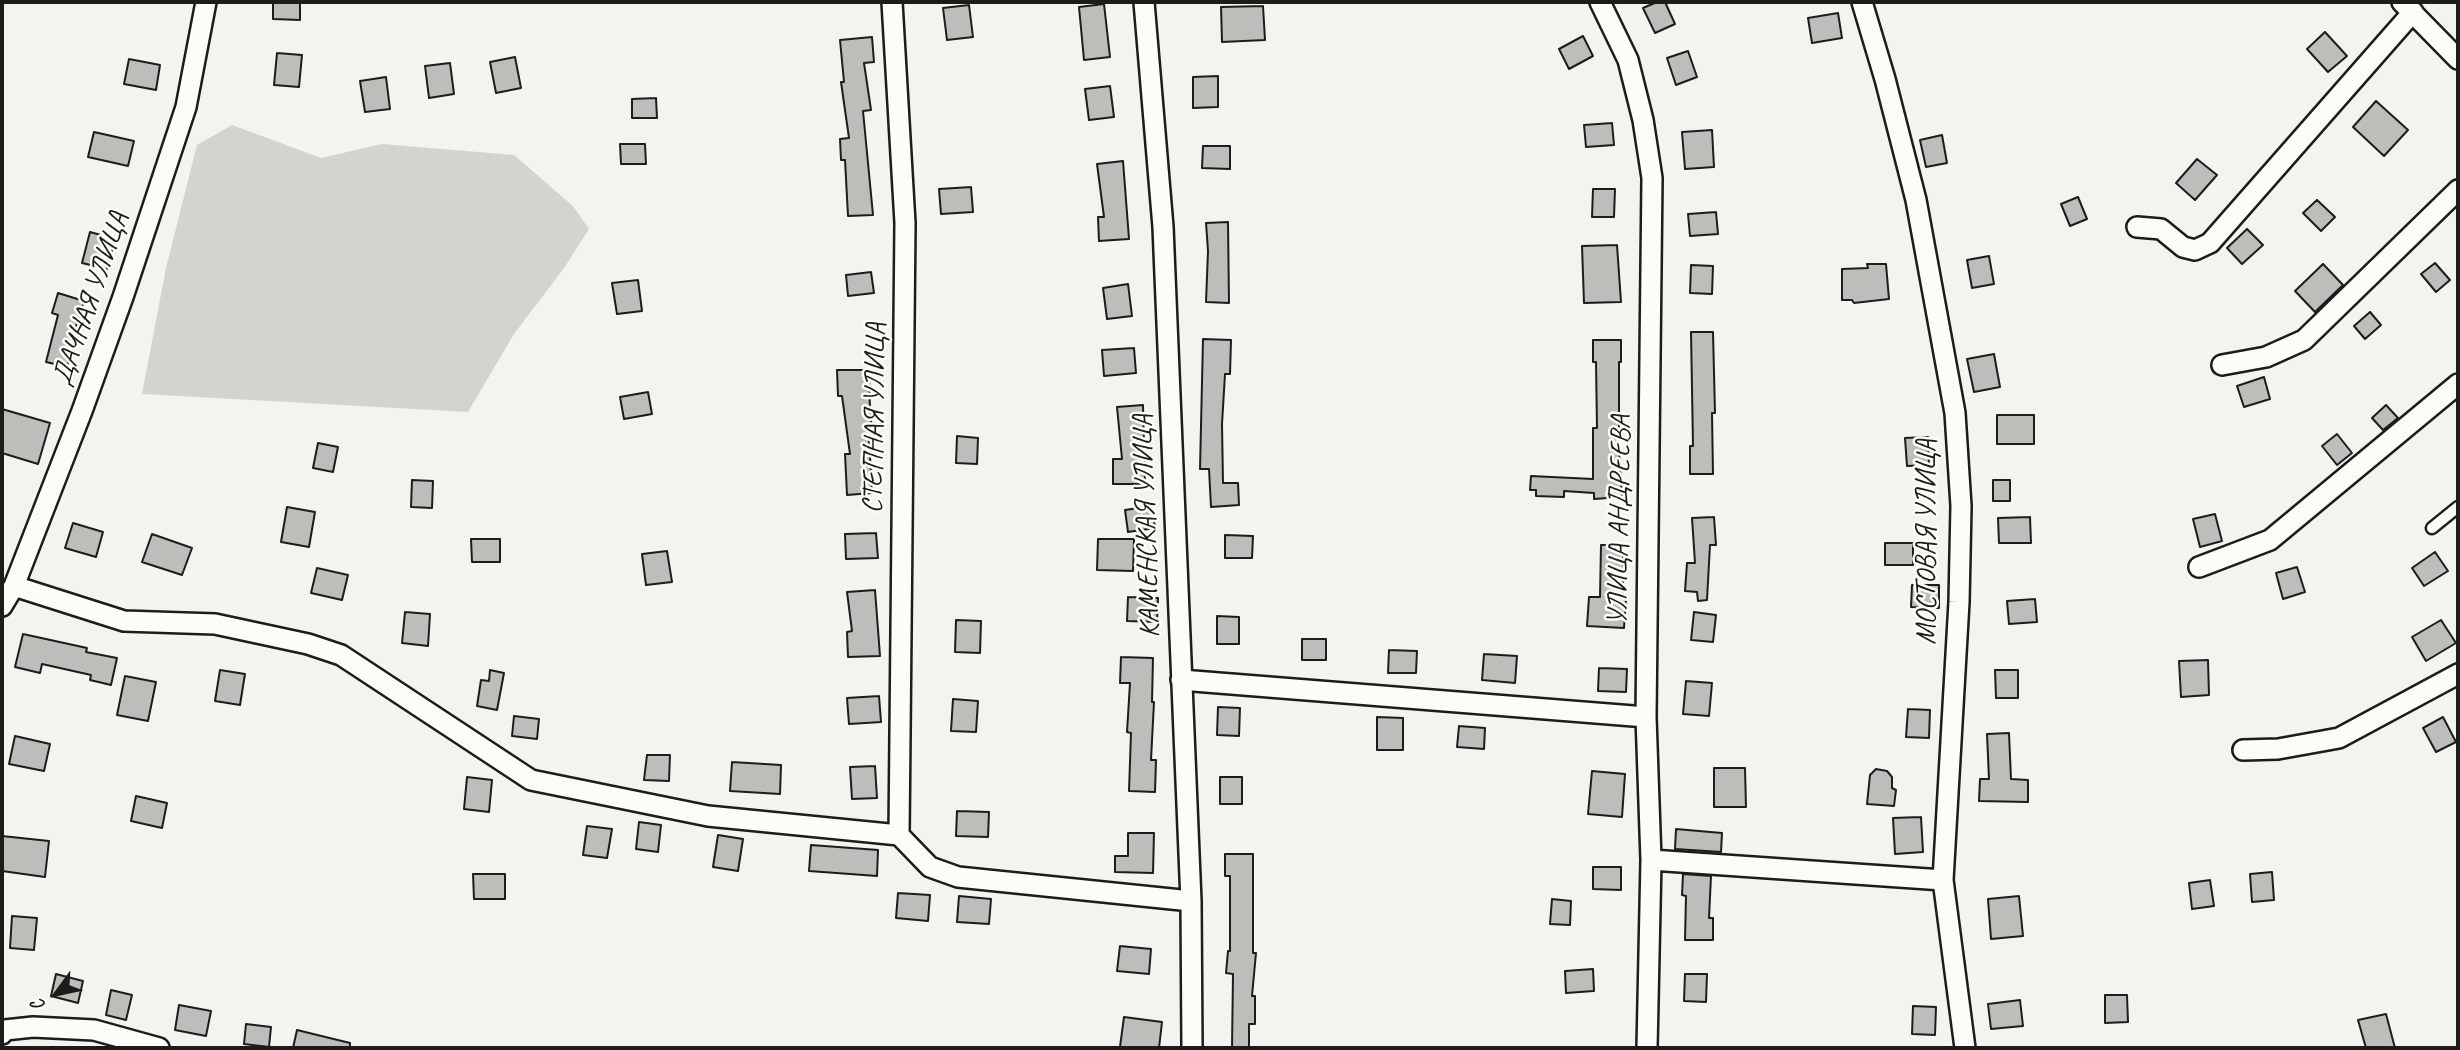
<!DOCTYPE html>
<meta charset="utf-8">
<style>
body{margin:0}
#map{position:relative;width:2460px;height:1050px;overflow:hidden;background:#f4f3ee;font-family:Caveat,sans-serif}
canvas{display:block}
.frame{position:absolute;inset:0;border:4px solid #1c1c1c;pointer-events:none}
.north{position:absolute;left:21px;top:959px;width:70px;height:70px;-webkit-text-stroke:5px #fdfcf7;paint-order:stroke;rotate:237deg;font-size:19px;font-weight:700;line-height:28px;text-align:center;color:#1c1c1c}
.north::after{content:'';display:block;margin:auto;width:24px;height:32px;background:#1c1c1c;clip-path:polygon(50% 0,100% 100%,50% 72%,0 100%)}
</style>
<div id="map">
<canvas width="2460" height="1050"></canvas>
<div class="frame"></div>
<div class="north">С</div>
</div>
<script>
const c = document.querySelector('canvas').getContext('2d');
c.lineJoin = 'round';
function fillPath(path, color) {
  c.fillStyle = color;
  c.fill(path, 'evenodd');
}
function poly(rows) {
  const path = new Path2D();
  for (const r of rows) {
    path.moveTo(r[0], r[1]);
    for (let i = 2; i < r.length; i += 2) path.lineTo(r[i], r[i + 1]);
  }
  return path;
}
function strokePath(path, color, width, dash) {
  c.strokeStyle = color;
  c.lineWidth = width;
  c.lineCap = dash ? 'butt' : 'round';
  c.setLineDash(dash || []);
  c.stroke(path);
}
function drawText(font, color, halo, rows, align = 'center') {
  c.font = font + ' Caveat,sans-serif';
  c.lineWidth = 5;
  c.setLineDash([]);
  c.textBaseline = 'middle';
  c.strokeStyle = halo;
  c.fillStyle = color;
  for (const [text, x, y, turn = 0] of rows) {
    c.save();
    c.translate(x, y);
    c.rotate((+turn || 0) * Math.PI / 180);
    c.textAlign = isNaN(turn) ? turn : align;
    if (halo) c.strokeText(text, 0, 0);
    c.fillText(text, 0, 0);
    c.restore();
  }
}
fillPath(poly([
 [232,125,321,158,382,144,514,155,573,206,589,229,564,268,514,334,468,412,142,394,166,268,197,145]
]), '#d4d3cf');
const building = poly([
 [273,2,300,2,300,20,273,19,273,2],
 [1657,2,1665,2,1675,24,1655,33,1643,8,1657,2],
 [1104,4,1110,57,1084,60,1079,7,1104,4],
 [969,5,973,37,947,40,943,8,969,5],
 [1263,6,1265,40,1222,42,1221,7,1263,6],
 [1838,13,1842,38,1812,43,1808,18,1838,13],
 [2325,32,2347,56,2328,72,2307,49,2325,32],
 [1583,36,1593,56,1569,69,1559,49,1583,36],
 [872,37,874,62,864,63,871,110,863,111,873,215,848,216,845,160,841,160,840,139,849,138,841,82,844,82,840,40,872,37],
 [1688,51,1697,77,1676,85,1667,58,1688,51],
 [277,53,302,55,299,87,274,85,277,53],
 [515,57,521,88,496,93,490,62,515,57],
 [129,59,160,65,156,90,124,84,129,59],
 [450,63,454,94,429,98,425,66,450,63],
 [1218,76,1218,107,1193,108,1193,77,1218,76],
 [386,77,390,109,365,112,360,81,386,77],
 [1110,86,1114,117,1089,120,1085,89,1110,86],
 [656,98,657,118,632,118,632,99,656,98],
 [2376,101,2408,130,2384,156,2353,127,2376,101],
 [1612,123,1614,145,1586,147,1584,125,1612,123],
 [1712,130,1714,167,1685,169,1682,132,1712,130],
 [94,132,134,141,128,166,88,157,94,132],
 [1942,135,1947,163,1926,167,1920,140,1942,135],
 [620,144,645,144,646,164,621,164,620,144],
 [1203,146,1230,146,1230,169,1202,168,1203,146],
 [2197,159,2217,175,2195,200,2176,183,2197,159],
 [1123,161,1129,239,1099,241,1098,217,1104,217,1097,164,1123,161],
 [971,187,973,212,941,214,939,189,971,187],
 [1593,189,1615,189,1614,217,1592,217,1593,189],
 [2078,197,2087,219,2070,226,2061,204,2078,197],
 [2317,200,2335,217,2321,231,2303,213,2317,200],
 [1716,212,1718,234,1690,236,1688,214,1716,212],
 [1228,222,1229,303,1206,302,1208,251,1206,223,1228,222],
 [2247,229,2263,245,2242,264,2227,248,2247,229],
 [90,232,115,239,107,269,82,263,90,232],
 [1617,245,1621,302,1584,303,1582,246,1617,245],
 [1989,256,1994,284,1972,288,1967,260,1989,256],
 [2435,263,2450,280,2436,292,2421,274,2435,263],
 [1867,264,1886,264,1889,299,1854,303,1852,300,1842,300,1842,269,1868,268,1867,264],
 [2323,264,2343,285,2315,312,2295,291,2323,264],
 [1691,265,1713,266,1712,294,1690,293,1691,265],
 [871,272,874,293,848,296,846,275,871,272],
 [638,280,642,311,617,314,612,283,638,280],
 [1128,284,1132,316,1107,319,1103,288,1128,284],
 [58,293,84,301,71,342,73,343,67,367,46,362,58,315,52,313,58,293],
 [2370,312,2381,325,2365,339,2354,326,2370,312],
 [1691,332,1713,332,1715,413,1712,413,1713,474,1690,474,1690,446,1693,446,1691,332],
 [1203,339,1231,340,1230,374,1225,374,1222,424,1223,483,1238,483,1239,505,1211,507,1209,469,1200,469,1203,339],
 [1593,340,1621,340,1621,362,1619,362,1619,451,1622,497,1594,499,1594,493,1564,491,1564,497,1536,496,1536,490,1530,490,1531,476,1593,479,1593,428,1597,428,1596,362,1593,362,1593,340],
 [1134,348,1136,373,1104,376,1102,350,1134,348],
 [1994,354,2000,387,1974,392,1967,359,1994,354],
 [837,370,869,370,870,410,873,439,869,439,872,493,847,495,845,454,850,454,842,396,838,396,837,370],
 [2264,377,2270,399,2244,407,2237,386,2264,377],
 [648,392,652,414,624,419,620,397,648,392],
 [1143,405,1145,484,1113,484,1113,459,1122,459,1117,407,1143,405],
 [2386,405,2398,418,2383,430,2372,418,2386,405],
 [2,409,50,423,38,464,2,453,2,409],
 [1997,415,2034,415,2034,444,1997,444,1997,415],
 [2337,434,2352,453,2337,465,2322,446,2337,434],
 [957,436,978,438,977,464,956,463,957,436],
 [1928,437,1929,465,1907,466,1905,438,1928,437],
 [318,443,338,447,333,472,313,468,318,443],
 [412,480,433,481,432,508,411,507,412,480],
 [1993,480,2010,480,2010,501,1993,501,1993,480],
 [1152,506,1155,528,1128,532,1125,510,1152,506],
 [287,507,315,512,309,547,281,542,287,507],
 [2215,514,2222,541,2200,547,2193,519,2215,514],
 [1714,517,1716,545,1710,545,1707,600,1698,601,1697,592,1685,591,1687,563,1695,563,1692,518,1714,517],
 [2030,517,2031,543,1999,543,1998,518,2030,517],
 [73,523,103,532,96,557,65,548,73,523],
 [876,533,878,558,846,559,845,534,876,533],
 [152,534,192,548,182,575,142,562,152,534],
 [1225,535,1253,536,1252,558,1225,558,1225,535],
 [471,539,500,539,500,562,472,562,471,539],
 [1098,539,1134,539,1133,571,1097,570,1098,539],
 [1885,543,1913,543,1913,565,1885,565,1885,543],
 [1601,545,1623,545,1623,598,1626,598,1624,628,1587,626,1589,597,1600,597,1601,545],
 [667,551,672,582,646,585,642,554,667,551],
 [2435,552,2448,571,2424,586,2412,568,2435,552],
 [2297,567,2305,592,2283,599,2276,573,2297,567],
 [317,568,348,575,342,600,311,593,317,568],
 [1912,585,1939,585,1939,608,1911,607,1912,585],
 [875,590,880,656,848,657,847,632,852,631,847,592,875,590],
 [1128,597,1158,598,1157,622,1127,621,1128,597],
 [2035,599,2037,622,2009,624,2007,601,2035,599],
 [405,612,430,614,428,646,402,643,405,612],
 [1694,612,1716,615,1713,642,1691,640,1694,612],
 [1217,616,1239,617,1239,644,1217,644,1217,616],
 [956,620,981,621,980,653,955,652,956,620],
 [2441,620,2456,643,2426,661,2412,637,2441,620],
 [23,634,87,648,86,652,117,658,111,685,90,680,91,675,42,664,40,673,15,667,23,634],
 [1302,639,1326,639,1326,660,1302,660,1302,639],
 [1389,650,1417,651,1416,673,1388,673,1389,650],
 [1484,654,1517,656,1515,683,1482,680,1484,654],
 [1121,657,1153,658,1152,702,1154,702,1151,760,1156,760,1155,792,1129,791,1131,733,1127,732,1130,683,1120,683,1121,657],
 [2208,660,2209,695,2181,697,2179,661,2208,660],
 [1599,668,1627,669,1626,692,1598,691,1599,668],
 [220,670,245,674,240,705,215,701,220,670],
 [490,670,504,673,497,710,477,706,481,680,489,681,490,670],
 [1995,670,2018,670,2018,698,1996,698,1995,670],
 [125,676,156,682,148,721,117,715,125,676],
 [1686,681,1712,683,1709,716,1683,714,1686,681],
 [879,696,881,722,849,724,847,698,879,696],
 [953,699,978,701,976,732,951,731,953,699],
 [1218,707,1240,708,1239,736,1217,735,1218,707],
 [1908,709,1930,710,1929,738,1906,737,1908,709],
 [514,716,539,719,537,739,512,736,514,716],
 [1377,717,1403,718,1403,750,1377,750,1377,717],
 [2443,717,2456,742,2436,752,2423,728,2443,717],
 [1459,726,1485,728,1484,749,1457,747,1459,726],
 [2009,733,2011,779,2028,780,2028,802,1979,801,1980,779,1989,779,1987,734,2009,733],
 [15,736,50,744,44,771,9,764,15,736],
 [647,755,670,755,669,781,644,780,647,755],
 [732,762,781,765,780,794,730,791,732,762],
 [875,766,877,798,852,799,850,767,875,766],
 [1714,768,1745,768,1746,807,1714,807,1714,768],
 [1876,769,1887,771,1892,777,1892,788,1896,790,1894,806,1867,804,1870,775,1876,769],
 [1592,771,1625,774,1622,817,1588,814,1592,771],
 [467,777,492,780,489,812,464,809,467,777],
 [1220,777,1242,777,1242,804,1220,804,1220,777],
 [136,796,167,803,162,828,131,821,136,796],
 [957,811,989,812,988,837,956,836,957,811],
 [1921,817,1923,852,1895,854,1893,818,1921,817],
 [639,822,661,825,658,852,636,849,639,822],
 [587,826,612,829,607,858,583,855,587,826],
 [1676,829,1722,833,1721,852,1675,849,1676,829],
 [1128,833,1154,833,1153,873,1115,872,1115,856,1128,856,1128,833],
 [718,835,743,839,738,871,713,867,718,835],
 [2,836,49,841,45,877,2,871,2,836],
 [811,845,878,850,877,876,809,871,811,845],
 [1225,854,1253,854,1253,953,1256,953,1252,996,1255,996,1255,1024,1249,1024,1249,1048,1232,1048,1233,974,1226,973,1228,951,1230,951,1230,876,1225,876,1225,854],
 [1593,867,1621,867,1621,890,1593,889,1593,867],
 [2272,872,2274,900,2252,902,2250,874,2272,872],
 [473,874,505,874,505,899,474,899,473,874],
 [1683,874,1711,876,1709,918,1713,918,1713,940,1685,940,1686,896,1682,895,1683,874],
 [2210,880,2214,906,2192,909,2189,883,2210,880],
 [898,893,930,895,928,921,896,918,898,893],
 [959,896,991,899,989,924,957,922,959,896],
 [2019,896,2023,936,1991,939,1988,899,2019,896],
 [1552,899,1571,901,1570,925,1550,924,1552,899],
 [12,916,37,918,34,950,10,948,12,916],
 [1120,946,1151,949,1149,974,1117,971,1120,946],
 [1593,969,1594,991,1566,993,1565,971,1593,969],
 [56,974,83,981,78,1003,51,996,56,974],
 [1685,974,1707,974,1706,1002,1684,1001,1685,974],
 [111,990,132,995,126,1020,106,1015,111,990],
 [2105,995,2127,995,2128,1022,2105,1023,2105,995],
 [2020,1000,2023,1026,1991,1029,1988,1004,2020,1000],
 [179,1005,211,1011,206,1036,175,1030,179,1005],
 [1913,1006,1936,1007,1935,1035,1912,1034,1913,1006],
 [2386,1014,2395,1048,2366,1048,2358,1020,2386,1014],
 [1124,1017,1162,1022,1159,1048,1120,1047,1124,1017],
 [246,1024,271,1027,269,1047,244,1044,246,1024],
 [297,1030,350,1043,350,1048,293,1048,297,1030]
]);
fillPath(building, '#bebdba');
strokePath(building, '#1c1c1c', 2);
const lane = poly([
 [2432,528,2458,507]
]);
const street = poly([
 [892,2,905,223,899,835],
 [1144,2,1163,227,1191,901,1192,1048],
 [1600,2,1628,60,1643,120,1652,178,1646,717,1651,860,1647,1048],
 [1862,2,1885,79,1916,200,1955,413,1961,506,1959,602,1943,880,1965,1048],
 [2402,2,2458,59],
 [2137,227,2161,229,2183,247,2195,250,2210,243,2413,12],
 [2222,365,2266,357,2304,340,2458,190],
 [2199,567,2270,540,2458,384],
 [14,586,124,621,215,624,308,644,341,655,531,780,708,816,899,835,930,867,958,877,1191,901],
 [2,606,14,586,82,411,123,297,186,107,206,2],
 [1181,680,1646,717],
 [2243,750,2278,749,2339,738,2458,674],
 [1651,860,1943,880],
 [2,1034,5,1030,33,1027,94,1030,159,1048]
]);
strokePath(lane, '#1c1c1c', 15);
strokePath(street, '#1c1c1c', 24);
strokePath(lane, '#fdfcf7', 10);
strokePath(street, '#fdfcf7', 19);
drawText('28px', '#1c1c1c', '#fdfcf7', [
 ["ДАЧНАЯ УЛИЦА",91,299,-71],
 ["СТЕПНАЯ УЛИЦА",875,418,-89],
 ["УЛИЦА АНДРЕЕВА",1620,520,-89],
 ["КАМЕНСКАЯ УЛИЦА",1147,526,-92],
 ["МОСТОВАЯ УЛИЦА",1928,542,-90]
]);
</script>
